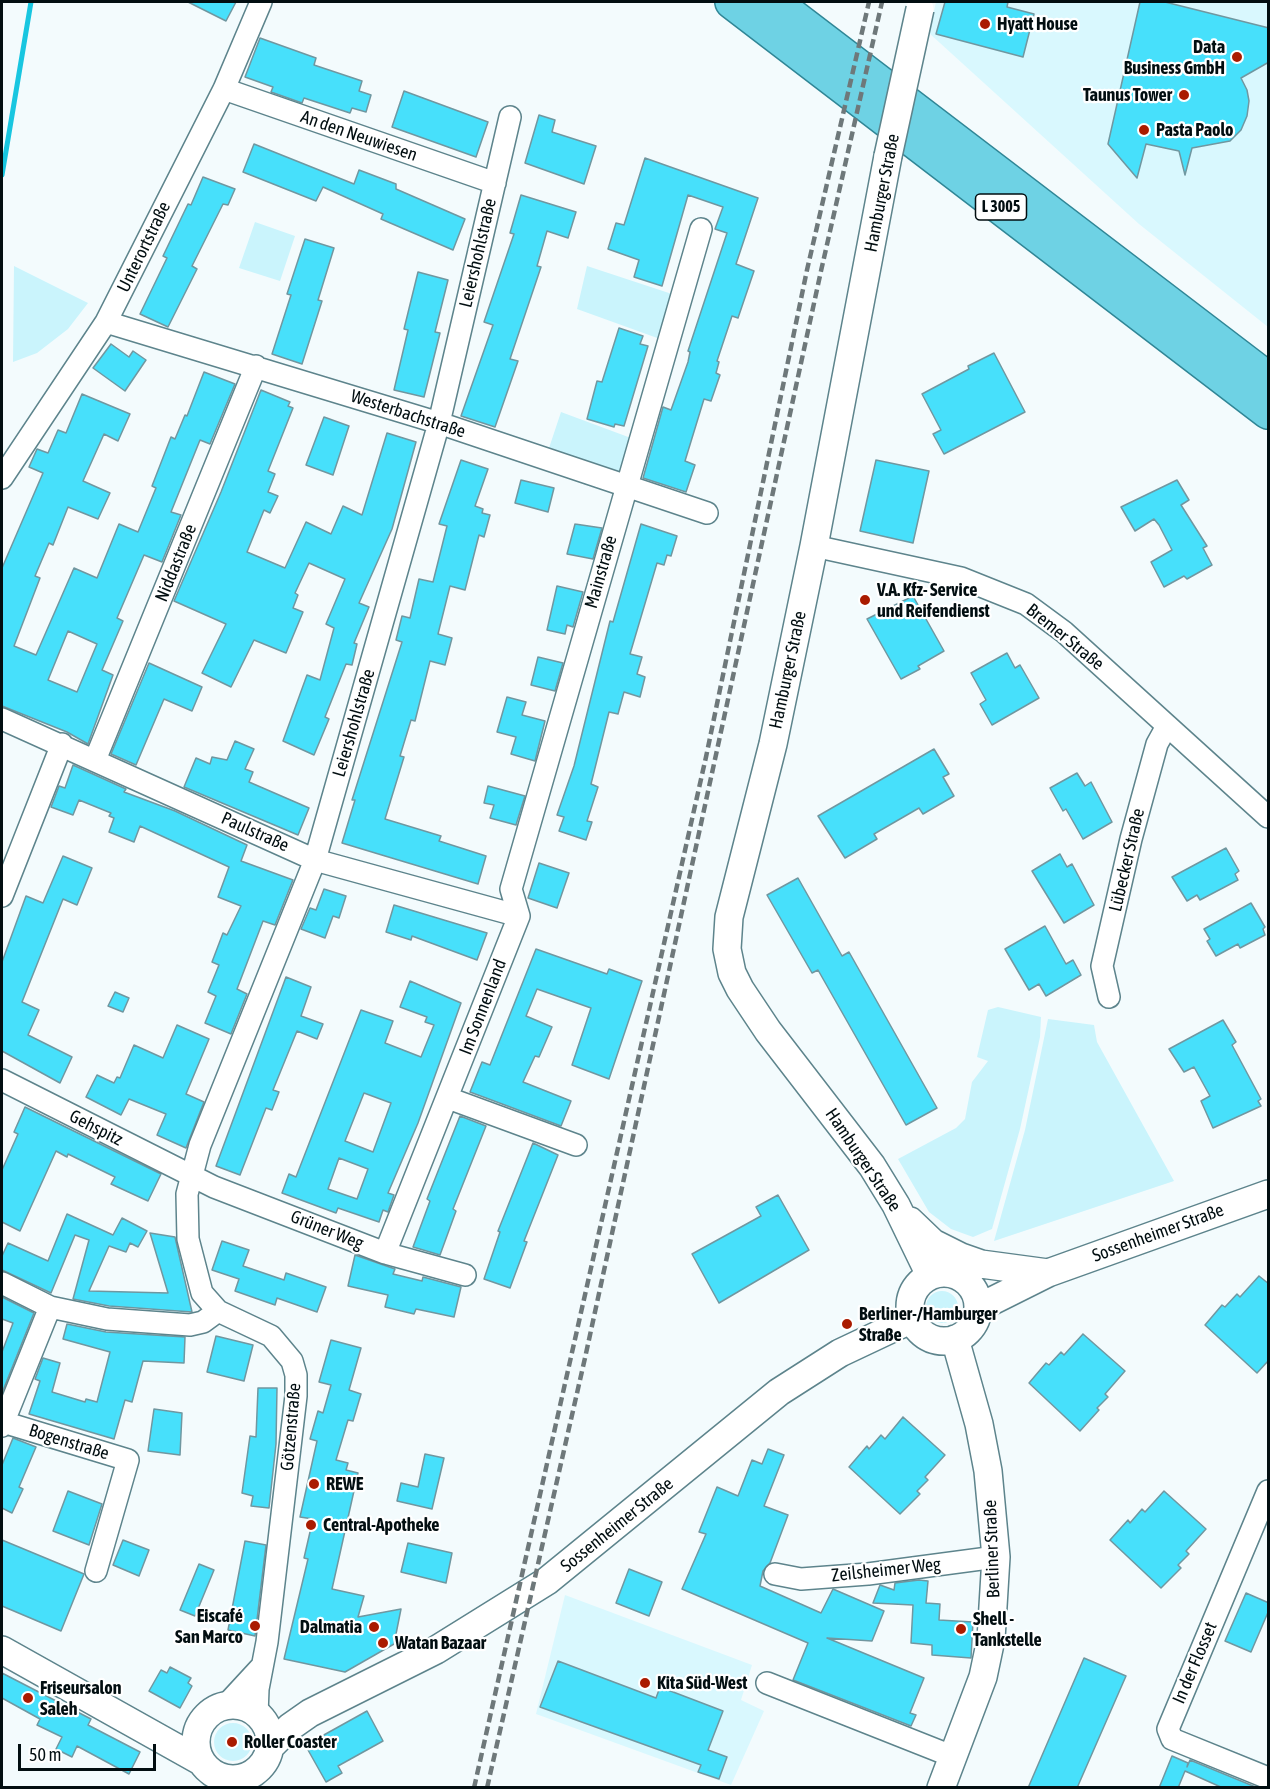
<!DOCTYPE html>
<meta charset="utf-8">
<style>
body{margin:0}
#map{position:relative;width:1270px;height:1789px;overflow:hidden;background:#f3fbfd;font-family:"Asap Condensed",sans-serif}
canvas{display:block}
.frame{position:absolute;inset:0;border:3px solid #020e11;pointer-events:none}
.scale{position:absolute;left:18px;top:1744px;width:138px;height:27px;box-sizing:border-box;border:3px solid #020e11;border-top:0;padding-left:8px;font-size:18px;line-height:21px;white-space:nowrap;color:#020e11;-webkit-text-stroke:4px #fff;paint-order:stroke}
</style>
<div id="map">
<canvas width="1270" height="1789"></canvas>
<div class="frame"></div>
<div class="scale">50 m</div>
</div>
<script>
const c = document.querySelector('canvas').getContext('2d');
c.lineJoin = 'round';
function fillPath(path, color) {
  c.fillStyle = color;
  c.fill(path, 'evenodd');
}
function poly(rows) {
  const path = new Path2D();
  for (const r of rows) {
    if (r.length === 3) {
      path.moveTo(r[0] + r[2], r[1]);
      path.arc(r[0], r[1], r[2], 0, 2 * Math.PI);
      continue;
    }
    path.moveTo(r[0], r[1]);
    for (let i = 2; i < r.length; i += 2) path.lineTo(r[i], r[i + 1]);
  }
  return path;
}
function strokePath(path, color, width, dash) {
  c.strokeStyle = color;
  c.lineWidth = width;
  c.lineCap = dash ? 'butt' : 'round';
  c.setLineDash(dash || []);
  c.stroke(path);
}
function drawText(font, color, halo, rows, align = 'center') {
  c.font = font + ' "Asap Condensed",sans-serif';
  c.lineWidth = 4.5;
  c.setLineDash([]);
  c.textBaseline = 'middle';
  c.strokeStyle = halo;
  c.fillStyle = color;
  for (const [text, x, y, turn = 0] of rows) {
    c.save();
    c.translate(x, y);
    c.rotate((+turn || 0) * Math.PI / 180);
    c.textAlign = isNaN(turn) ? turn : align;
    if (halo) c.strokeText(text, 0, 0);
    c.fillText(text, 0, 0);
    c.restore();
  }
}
fillPath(poly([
 [936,2,1268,2,1268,327,1139,224,929,33],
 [565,1595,752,1665,741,1700,764,1711,731,1785,536,1714]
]), '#d9f8fe');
fillPath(poly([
 [255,222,295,236,280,281,239,268],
 [14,266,88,303,68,329,37,353,13,362],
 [587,266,672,294,660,339,577,309],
 [561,412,639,441,625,488,545,460],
 [998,1007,1041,1017,1040,1037,1020,1129,992,1229,973,1237,951,1229,929,1212,898,1159,956,1128,965,1119,972,1082,988,1061,977,1057,988,1010],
 [1048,1019,1094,1025,1097,1042,1174,1181,994,1241,1025,1130],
 [942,1307,16],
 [233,1742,19]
]), '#caf4fc');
strokePath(poly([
 [2,175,31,2]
]), '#18c6e0', 5);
const building = poly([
 [188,2,236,2,226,21,188,2],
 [945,2,1008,2,1007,7,1034,14,1023,57,936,34,945,2],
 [1140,2,1165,2,1269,28,1269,62,1241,78,1247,90,1249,101,1247,116,1241,130,1230,141,1192,148,1185,175,1179,151,1146,144,1137,178,1108,144,1140,2],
 [260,38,316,58,314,65,362,81,359,91,371,95,366,112,352,108,350,113,304,98,302,103,271,92,273,87,245,77,260,38],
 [404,91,488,122,476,157,392,127,404,91],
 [539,115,555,120,552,132,596,146,584,184,525,163,539,115],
 [254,144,354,184,359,170,396,184,396,189,465,219,453,250,381,219,383,214,323,187,316,201,243,172,254,144],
 [645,158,758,198,736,264,754,271,738,318,732,316,717,361,719,362,716,373,720,375,711,401,704,399,685,461,695,465,686,492,643,478,663,407,671,410,688,362,690,352,688,351,727,233,715,229,723,207,688,195,662,286,634,277,639,260,608,249,616,223,624,225,645,158],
 [203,177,235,189,228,205,223,204,192,266,197,269,168,327,140,314,167,258,163,256,188,204,191,205,203,177],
 [521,195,576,212,568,238,547,231,537,266,541,267,510,359,518,361,495,427,461,416,493,325,484,322,514,234,510,233,521,195],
 [305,239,334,248,318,300,322,301,302,364,272,354,291,295,287,294,305,239],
 [418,272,448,280,435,332,440,333,424,397,394,390,408,330,404,329,418,272],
 [619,328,643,336,640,344,648,346,624,426,615,424,614,427,587,419,597,381,602,382,619,328],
 [111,344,129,357,133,351,146,360,125,391,93,368,111,344],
 [994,353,1025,412,944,454,933,434,941,430,922,394,969,369,968,366,994,353],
 [204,372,235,384,210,444,200,440,171,512,181,515,162,562,144,555,117,618,123,621,102,670,113,675,88,744,67,732,2,706,2,568,43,473,29,467,37,449,48,453,58,430,66,433,82,394,130,414,118,441,104,434,83,481,110,493,98,519,68,507,53,545,49,543,35,576,40,578,14,646,36,655,74,568,97,578,119,524,138,532,156,488,152,486,171,437,175,439,185,415,187,416,204,372],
 [68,631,97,644,77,692,48,680,68,631],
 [261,390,290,402,288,406,293,408,268,471,275,474,268,492,278,496,270,513,264,510,247,552,285,568,306,522,331,534,343,506,362,515,387,433,416,442,392,529,359,603,369,607,354,643,357,644,352,665,346,664,325,717,329,719,314,755,283,741,307,675,320,680,334,628,326,624,345,579,309,563,295,593,298,595,293,608,303,612,286,653,254,640,231,687,202,673,226,624,174,601,221,492,261,390],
 [324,417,349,426,333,475,306,465,324,417],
 [461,460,488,469,475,506,483,509,482,513,490,515,484,537,479,535,465,590,450,586,438,634,452,638,445,665,430,661,415,721,411,720,400,756,404,757,385,819,441,836,439,841,486,856,478,884,342,843,355,800,352,800,402,642,396,640,402,616,410,618,419,579,433,582,447,526,439,524,461,460],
 [876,460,929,471,913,543,860,531,876,460],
 [521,480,554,488,548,512,515,503,521,480],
 [1177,480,1189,500,1181,505,1207,546,1203,548,1212,565,1187,579,1184,576,1164,587,1151,562,1172,550,1159,525,1154,519,1135,531,1121,507,1177,480],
 [575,524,602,528,593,559,567,554,575,524],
 [641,524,677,536,671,556,667,555,664,565,657,563,630,654,642,657,637,674,645,677,640,697,624,692,618,714,609,712,591,784,598,787,587,821,592,822,586,840,559,831,564,817,557,815,574,766,610,621,613,622,641,524],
 [557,586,583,592,573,627,567,625,565,634,547,630,557,586],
 [913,596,944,651,918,666,920,669,901,679,867,619,913,596],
 [1007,653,1015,668,1020,665,1039,698,992,725,980,704,986,700,971,673,1007,653],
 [538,657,563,663,555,691,531,685,538,657],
 [149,663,202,687,192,711,164,699,136,765,111,754,149,663],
 [507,697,526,702,522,715,545,721,535,761,511,754,516,737,497,732,507,697],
 [235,741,254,749,245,769,253,772,249,782,309,808,298,835,184,787,196,758,210,764,212,757,227,760,235,741],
 [934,749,949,774,943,777,954,796,923,814,919,808,874,834,877,839,845,858,818,816,934,749],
 [73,765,126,789,124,792,175,811,247,845,241,861,293,880,275,925,263,921,237,989,247,994,231,1034,205,1023,216,996,208,992,219,965,212,962,223,933,227,935,241,906,218,897,229,867,140,826,134,842,109,832,114,818,109,816,111,813,79,800,73,815,51,807,59,786,65,788,73,765],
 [1077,773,1085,786,1091,782,1112,822,1083,839,1066,809,1063,811,1050,788,1077,773],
 [488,786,525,796,516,825,490,818,494,805,484,803,488,786],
 [1226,848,1239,871,1235,874,1238,880,1200,900,1197,895,1187,901,1172,877,1226,848],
 [1060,854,1067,867,1072,864,1094,905,1064,923,1032,871,1060,854],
 [63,856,92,868,77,905,63,899,22,1002,39,1010,28,1035,72,1057,60,1083,2,1051,2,962,26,896,43,903,63,856],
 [539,863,569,873,557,908,528,898,539,863],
 [798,878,842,956,849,952,937,1108,906,1125,818,970,812,973,767,895,798,878],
 [324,889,346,896,339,918,333,916,325,938,301,929,310,908,316,910,324,889],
 [1251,903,1265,927,1263,929,1265,935,1240,948,1238,944,1216,956,1207,941,1210,939,1204,929,1251,903],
 [394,905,487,933,477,960,412,936,411,940,386,932,394,905],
 [1045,926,1066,964,1073,960,1081,975,1046,996,1039,984,1029,990,1005,949,1045,926],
 [536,949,607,974,609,969,642,981,609,1079,572,1065,591,1008,537,989,526,1016,552,1027,539,1057,535,1056,523,1082,571,1101,561,1126,470,1092,482,1062,490,1065,536,949],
 [286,977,311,987,301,1016,323,1024,317,1039,297,1031,273,1090,279,1092,272,1110,266,1108,240,1175,216,1166,286,977],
 [410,981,461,1003,418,1123,388,1193,394,1195,388,1212,383,1210,379,1222,338,1208,336,1213,282,1193,289,1174,296,1177,361,1010,393,1021,385,1043,421,1057,434,1025,425,1022,427,1017,400,1007,410,981],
 [364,1093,391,1103,373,1152,345,1141,364,1093],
 [339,1158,368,1169,357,1199,328,1189,339,1158],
 [115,992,129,998,123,1012,108,1006,115,992],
 [1223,1020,1236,1042,1232,1045,1261,1099,1258,1101,1261,1106,1213,1128,1201,1101,1210,1096,1194,1067,1184,1072,1169,1049,1223,1020],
 [177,1025,209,1039,186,1094,204,1102,186,1148,157,1135,166,1114,129,1099,121,1115,86,1097,97,1075,114,1083,117,1077,120,1078,134,1045,163,1058,177,1025],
 [25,1107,161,1174,148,1201,111,1184,115,1177,68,1154,67,1157,56,1151,20,1231,2,1222,2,1170,18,1134,14,1132,25,1107],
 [460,1116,486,1126,453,1209,456,1211,440,1255,413,1247,430,1201,427,1199,460,1116],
 [533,1143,558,1155,524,1241,527,1242,510,1288,484,1279,500,1232,498,1231,533,1143],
 [778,1195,809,1250,719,1303,692,1254,761,1216,756,1207,778,1195],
 [67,1214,113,1235,122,1218,147,1231,138,1247,130,1243,126,1252,109,1246,89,1291,168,1293,150,1233,175,1237,192,1312,109,1306,73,1299,89,1240,75,1235,51,1293,2,1270,2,1256,8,1243,48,1261,67,1214],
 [222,1241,249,1250,243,1266,284,1280,286,1273,326,1287,317,1312,277,1298,275,1305,235,1291,239,1279,212,1270,222,1241],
 [355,1255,395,1269,393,1274,422,1281,423,1277,461,1287,454,1317,416,1309,414,1314,385,1307,388,1295,348,1286,355,1255],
 [1259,1276,1269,1284,1269,1360,1257,1373,1205,1325,1222,1305,1225,1307,1237,1294,1240,1297,1259,1276],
 [2,1297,34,1313,2,1393,2,1352,13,1323,2,1319,2,1297],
 [67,1324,106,1332,185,1337,184,1363,143,1361,132,1402,125,1400,114,1439,29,1414,40,1381,35,1379,43,1358,60,1363,52,1392,85,1402,86,1399,97,1402,110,1352,63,1339,67,1324],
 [1083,1334,1125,1371,1105,1394,1108,1397,1097,1408,1099,1410,1080,1431,1029,1383,1046,1363,1049,1365,1061,1352,1064,1355,1083,1334],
 [216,1336,253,1345,244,1381,207,1372,216,1336],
 [331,1340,361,1348,349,1390,361,1394,353,1421,348,1420,336,1460,348,1463,346,1470,358,1473,332,1589,364,1596,358,1617,401,1609,394,1644,345,1672,284,1659,308,1559,304,1558,313,1519,300,1517,317,1441,310,1439,318,1411,323,1413,331,1385,319,1382,331,1340],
 [258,1388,277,1388,276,1444,269,1508,251,1506,253,1496,242,1493,250,1436,256,1437,258,1388],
 [154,1409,182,1413,180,1455,148,1451,154,1409],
 [903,1417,945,1455,925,1477,928,1480,917,1491,920,1494,900,1514,849,1467,867,1446,869,1449,881,1435,885,1439,903,1417],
 [13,1438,36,1447,19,1487,23,1489,12,1513,2,1508,2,1465,13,1438],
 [768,1449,784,1455,764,1506,788,1515,770,1563,763,1571,760,1586,821,1613,833,1589,884,1611,872,1641,827,1638,924,1678,910,1713,916,1715,911,1726,793,1680,808,1643,682,1589,706,1534,699,1532,717,1487,738,1496,752,1460,762,1464,768,1449],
 [425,1454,444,1458,432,1509,397,1501,401,1483,418,1487,425,1454],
 [68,1491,102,1504,89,1545,53,1531,68,1491],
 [1164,1491,1206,1529,1186,1551,1189,1554,1178,1565,1181,1568,1161,1588,1110,1540,1128,1520,1130,1523,1142,1509,1145,1512,1164,1491],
 [2,1540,84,1574,61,1631,2,1606,2,1540],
 [123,1540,149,1550,139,1576,113,1565,123,1540],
 [245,1541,266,1545,255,1636,228,1630,245,1541],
 [408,1543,452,1553,446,1583,401,1572,408,1543],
 [199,1564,214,1570,195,1616,180,1610,199,1564],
 [629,1569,662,1582,649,1616,616,1603,629,1569],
 [919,1580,928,1581,926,1603,940,1604,939,1620,973,1622,971,1658,932,1655,932,1645,911,1643,913,1605,873,1603,880,1585,894,1590,895,1583,919,1580],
 [1246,1593,1269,1603,1269,1610,1251,1652,1225,1641,1246,1593],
 [1084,1658,1126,1676,1077,1788,1028,1788,1084,1658],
 [558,1661,656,1698,660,1687,723,1711,708,1750,727,1757,719,1779,698,1772,701,1765,540,1707,558,1661],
 [170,1667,191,1678,188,1683,192,1686,180,1708,149,1691,161,1670,167,1673,170,1667],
 [2,1673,91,1719,88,1725,140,1752,129,1774,77,1746,72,1757,56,1749,62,1737,37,1725,40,1719,2,1698,2,1673],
 [367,1711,383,1741,338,1766,342,1773,326,1782,308,1750,325,1741,322,1736,367,1711],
 [1172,1756,1188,1763,1187,1767,1190,1760,1258,1788,1223,1788,1185,1771,1178,1788,1159,1788,1172,1756]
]);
fillPath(building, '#47e0fb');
strokePath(building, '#7097a0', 1.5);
const minor = poly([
 [224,89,495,183],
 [106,322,439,423,707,513],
 [2,478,106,322,224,89,261,2],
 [814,546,961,578,1026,604,1064,632,1268,817],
 [2,719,315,860,519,916],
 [95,760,256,366],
 [2,896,62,744],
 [519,916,511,889,701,229],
 [1109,997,1102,966,1131,839,1157,744,1167,726],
 [2,1080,214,1187,385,1253,465,1275],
 [448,1098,576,1145],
 [385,1253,519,916],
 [2,1283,50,1307,107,1319,190,1325,203,1322,218,1311],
 [3,1422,128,1460,96,1571],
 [2,1426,50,1307],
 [1268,1491,1168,1729,1172,1739,1268,1778],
 [775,1574,801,1579,868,1574,996,1557],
 [767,1683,954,1757],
 [225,1706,261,1667],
 [257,1715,258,1689,267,1642,296,1396,296,1375,292,1361,271,1336,218,1311,202,1293,188,1239,187,1194,200,1145,315,860,439,423,510,117]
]);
const tertiary = poly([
 [888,156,814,546,773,744,729,917,727,949,732,973,740,989,768,1031,872,1166,896,1205,930,1275],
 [910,1221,933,1243,961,1257,981,1264,1048,1273],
 [944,1307,34],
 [978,1308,1048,1273,1268,1194],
 [2,1650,202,1762],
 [233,1742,37],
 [269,1748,290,1727,310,1713,436,1650,547,1581,779,1392,840,1353,912,1319],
 [941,1788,983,1677,991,1639,996,1557,988,1471,979,1424,955,1339]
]);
const trunk = poly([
 [732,2,1268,412],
 [774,2,1268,379]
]);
strokePath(minor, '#5d848c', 24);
strokePath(tertiary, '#5d848c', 30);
strokePath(trunk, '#308696', 36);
strokePath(minor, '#fff', 21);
strokePath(tertiary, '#fff', 27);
strokePath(trunk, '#6ed2e4', 33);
strokePath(poly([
 [474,1788,706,757,807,270,869,2],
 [487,1788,585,1358,821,271,882,2]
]), '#6e787a', 4.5, [9, 4.5]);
const tertiaryBridge = poly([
 [888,156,920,9]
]);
strokePath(tertiaryBridge, '#5d848c', 30, []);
strokePath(tertiaryBridge, '#fff', 27);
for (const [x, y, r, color] of [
 [985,24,6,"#aa1b00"],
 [1237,57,6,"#aa1b00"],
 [1184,95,6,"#aa1b00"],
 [1144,130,6,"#aa1b00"],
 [865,600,6,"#aa1b00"],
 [847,1324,6,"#aa1b00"],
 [314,1484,6,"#aa1b00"],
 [311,1525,6,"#aa1b00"],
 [255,1626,6,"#aa1b00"],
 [374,1627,6,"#aa1b00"],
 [961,1629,6,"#aa1b00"],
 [383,1643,6,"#aa1b00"],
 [645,1683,6,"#aa1b00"],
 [28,1698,6,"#aa1b00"],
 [232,1742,6,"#aa1b00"]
]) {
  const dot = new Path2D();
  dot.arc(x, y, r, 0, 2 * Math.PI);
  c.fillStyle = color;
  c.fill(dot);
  strokePath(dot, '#fff', 2);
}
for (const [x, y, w] of [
 [1001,207,51]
]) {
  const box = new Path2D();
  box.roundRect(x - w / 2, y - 13, w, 26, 4.5);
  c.fillStyle = '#fff';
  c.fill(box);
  strokePath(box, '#020e11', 1.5);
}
drawText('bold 16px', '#020e11', null, [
 ["L 3005",1001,207]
]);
drawText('bold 18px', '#020e11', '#fff', [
 ["Hyatt House",997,24],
 ["Data",1225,47,"right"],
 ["Business GmbH",1225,68,"right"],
 ["Taunus Tower",1172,95,"right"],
 ["Pasta Paolo",1156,130],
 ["V.A. Kfz- Service",877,590],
 ["und Reifendienst",877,611],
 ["Berliner-/Hamburger",859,1314],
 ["Straße",859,1335],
 ["REWE",326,1484],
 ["Central-Apotheke",323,1525],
 ["Eiscafé",243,1616,"right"],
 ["San Marco",243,1637,"right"],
 ["Shell -",973,1619],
 ["Tankstelle",973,1640],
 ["Dalmatia",362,1627,"right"],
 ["Watan Bazaar",395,1643],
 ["Kita Süd-West",657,1683],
 ["Friseursalon",40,1688],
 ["Saleh",40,1709],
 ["Roller Coaster",244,1742]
], 'left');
drawText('18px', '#020e11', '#fff', [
 ["An den Neuwiesen",359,136,19],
 ["Hamburger Straße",882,193,-79],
 ["Unterortstraße",144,247,-64],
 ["Leiershohlstraße",478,253,-77],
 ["Westerbachstraße",408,414,18],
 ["Niddastraße",176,563,-68],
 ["Mainstraße",601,572,-74],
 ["Bremer Straße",1065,637,39],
 ["Hamburger Straße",788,670,-78],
 ["Leiershohlstraße",354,723,-74],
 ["Paulstraße",255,832,24],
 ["Lübecker Straße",1127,860,-77],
 ["Im Sonnenland",483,1007,-69],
 ["Gehspitz",96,1128,27],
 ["Hamburger Straße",863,1160,56],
 ["Grüner Weg",327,1230,22],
 ["Sossenheimer Straße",1158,1233,-20],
 ["Götzenstraße",291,1427,-85],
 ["Bogenstraße",69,1442,17],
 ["Sossenheimer Straße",617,1525,-39],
 ["Berliner Straße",992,1549,-92],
 ["Zeilsheimer Weg",886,1570,-6],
 ["In der Flosset",1195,1663,-67]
]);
</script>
